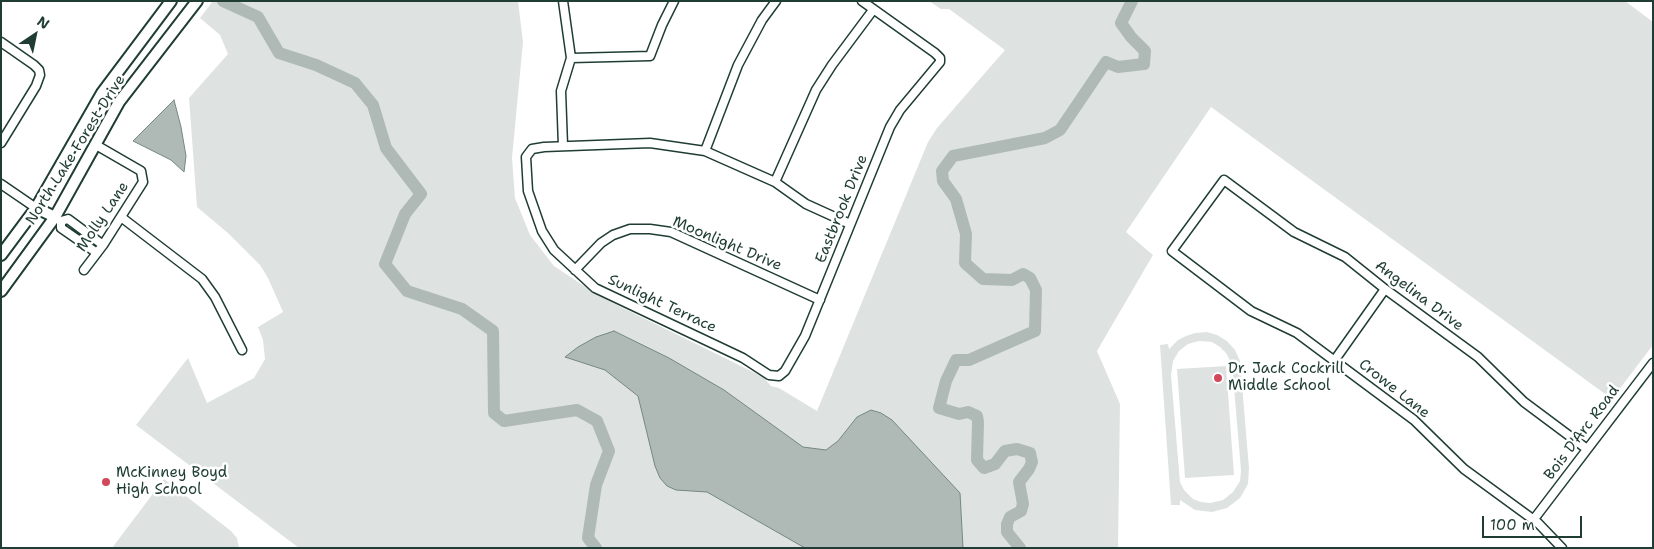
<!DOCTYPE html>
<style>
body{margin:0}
#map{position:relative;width:1654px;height:549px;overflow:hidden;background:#fff;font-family:"Shantell Sans",sans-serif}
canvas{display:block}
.frame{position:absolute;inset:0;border:2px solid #1f3d34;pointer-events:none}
.north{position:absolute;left:10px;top:10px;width:50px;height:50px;-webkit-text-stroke:4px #fff;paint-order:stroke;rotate:34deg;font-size:14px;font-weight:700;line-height:20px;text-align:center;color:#1f3d34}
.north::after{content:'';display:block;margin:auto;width:18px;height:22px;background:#1f3d34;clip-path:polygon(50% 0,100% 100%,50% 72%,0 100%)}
.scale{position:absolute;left:1482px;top:516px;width:100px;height:22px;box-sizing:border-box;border:2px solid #1f3d34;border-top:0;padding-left:6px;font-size:15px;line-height:18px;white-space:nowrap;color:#1f3d34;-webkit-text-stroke:4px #fff;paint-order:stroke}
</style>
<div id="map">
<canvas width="1654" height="549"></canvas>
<div class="frame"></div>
<div class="north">N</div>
<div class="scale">100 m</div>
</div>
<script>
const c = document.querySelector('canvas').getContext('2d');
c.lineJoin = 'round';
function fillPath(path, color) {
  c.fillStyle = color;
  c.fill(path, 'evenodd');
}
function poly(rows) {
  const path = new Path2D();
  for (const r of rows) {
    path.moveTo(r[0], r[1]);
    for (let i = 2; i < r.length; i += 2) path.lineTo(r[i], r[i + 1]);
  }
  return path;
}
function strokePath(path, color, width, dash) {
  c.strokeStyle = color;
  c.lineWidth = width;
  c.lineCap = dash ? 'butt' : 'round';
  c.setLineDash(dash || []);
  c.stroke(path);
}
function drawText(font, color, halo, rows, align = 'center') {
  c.font = font + ' "Shantell Sans",sans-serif';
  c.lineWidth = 5;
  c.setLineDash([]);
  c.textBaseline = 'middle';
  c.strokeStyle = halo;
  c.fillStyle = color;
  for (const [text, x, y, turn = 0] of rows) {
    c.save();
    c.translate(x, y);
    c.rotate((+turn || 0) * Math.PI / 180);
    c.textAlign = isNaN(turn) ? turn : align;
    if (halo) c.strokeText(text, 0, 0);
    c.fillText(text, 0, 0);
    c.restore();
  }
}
fillPath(poly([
 [213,1,518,1,523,42,512,158,515,198,530,235,554,266,587,288,615,304,747,369,764,378,771,386,779,388,817,411,928,142,937,128,1005,50,949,9,941,9,929,1,1625,1,1653,22,1653,345,1612,399,1211,107,1126,232,1153,255,1097,351,1120,404,1118,548,299,548,136,425,188,358,207,403,254,378,265,359,263,340,258,327,283,312,268,278,260,265,229,234,197,207,189,98,228,54,220,35,200,18],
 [1207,332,1217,335,1227,341,1235,350,1240,361,1249,468,1248,484,1240,498,1227,508,1212,512,1195,510,1180,500,1180,505,1171,505,1160,345,1168,344,1169,349,1178,340,1186,336,1195,333],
 [1199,341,1212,342,1220,347,1226,353,1232,364,1241,470,1240,481,1233,492,1223,500,1210,503,1201,502,1193,499,1184,490,1180,482,1171,375,1173,361,1179,351,1188,344],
 [1226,366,1234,475,1185,478,1177,369],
 [164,479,231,531,237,538,239,548,112,548]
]), '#dee3e2');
const water = poly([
 [174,100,181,127,186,156,184,172,171,160,133,141,174,100],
 [614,331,669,358,724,390,803,447,826,450,838,441,857,417,871,410,881,413,892,420,960,493,963,548,805,548,707,492,676,490,667,486,660,478,655,466,638,396,605,370,565,357,578,347,596,337,614,331]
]);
fillPath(water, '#afbab7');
strokePath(water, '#758883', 1);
strokePath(poly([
 [223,1,258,17,279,53,316,65,355,83,373,105,386,148,421,194,405,214,385,264,407,291,462,309,493,331,494,413,504,421,577,410,597,421,609,451,596,485,588,538,596,548],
 [1020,548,1007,532,1007,524,1010,517,1021,511,1023,504,1019,482,1029,469,1032,462,1030,453,1017,449,1005,451,995,464,984,468,977,460,978,422,977,416,968,412,959,414,939,408,946,381,956,360,969,360,1035,331,1036,290,1030,278,1023,274,1012,280,983,279,965,263,966,234,956,199,943,181,942,171,953,156,1045,138,1060,130,1106,62,1118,67,1144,64,1145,51,1131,37,1121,23,1132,1]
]), '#afbab7', 12);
const minor = poly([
 [1,42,34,65,39,70,40,75,36,86,1,143],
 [571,58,650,56,662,25,674,1],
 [563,146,561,91,571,58,563,1],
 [705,151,738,65,762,20,776,1],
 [775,182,816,90,832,65,873,10],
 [1,184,36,208],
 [121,217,202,279,215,297,242,350],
 [61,221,68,219,103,245],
 [61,221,61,228,97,253],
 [850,224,806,204,775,182,705,151,650,143,544,147,532,149,526,157,528,191,542,231,554,250,595,288,743,358,769,375,779,376,785,371,805,336,890,127,900,110,940,62,940,58,935,53,862,1],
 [84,270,103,245,143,182,141,171,96,145],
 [575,270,601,243,613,235,630,229,650,229,671,232,820,300],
 [1334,361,1385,289],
 [1534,519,1653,363],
 [1562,548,1538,523,1464,469,1414,420,1297,333,1251,311,1172,251,1224,180,1294,232,1345,257,1385,289,1478,357,1524,402,1587,449]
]);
const major = poly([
 [36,208,55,217],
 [1,255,36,208,102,93,171,1],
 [1,291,55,217,119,102,197,1]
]);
strokePath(minor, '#1f3d34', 11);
strokePath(major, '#1f3d34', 14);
strokePath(minor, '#fff', 8);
strokePath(major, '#fff', 10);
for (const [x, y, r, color] of [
 [1218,378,5,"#d1495b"],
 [106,482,5,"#d1495b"]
]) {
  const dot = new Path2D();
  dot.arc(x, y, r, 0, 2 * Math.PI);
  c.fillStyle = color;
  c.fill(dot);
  strokePath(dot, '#fff', 2);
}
drawText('15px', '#1f3d34', '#fff', [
 ["North Lake Forest Drive",76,150,-58],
 ["Eastbrook Drive",842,209,-68],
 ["Molly Lane",103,217,-56],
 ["Moonlight Drive",727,244,23],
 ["Angelina Drive",1419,296,37],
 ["Sunlight Terrace",662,304,25],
 ["Crowe Lane",1394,389,38],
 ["Bois D'Arc Road",1582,433,-53]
]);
drawText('15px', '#1f3d34', '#fff', [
 ["Dr. Jack Cockrill",1228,369],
 ["Middle School",1228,386],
 ["McKinney Boyd",116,473],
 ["High School",116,490]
], 'left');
</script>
